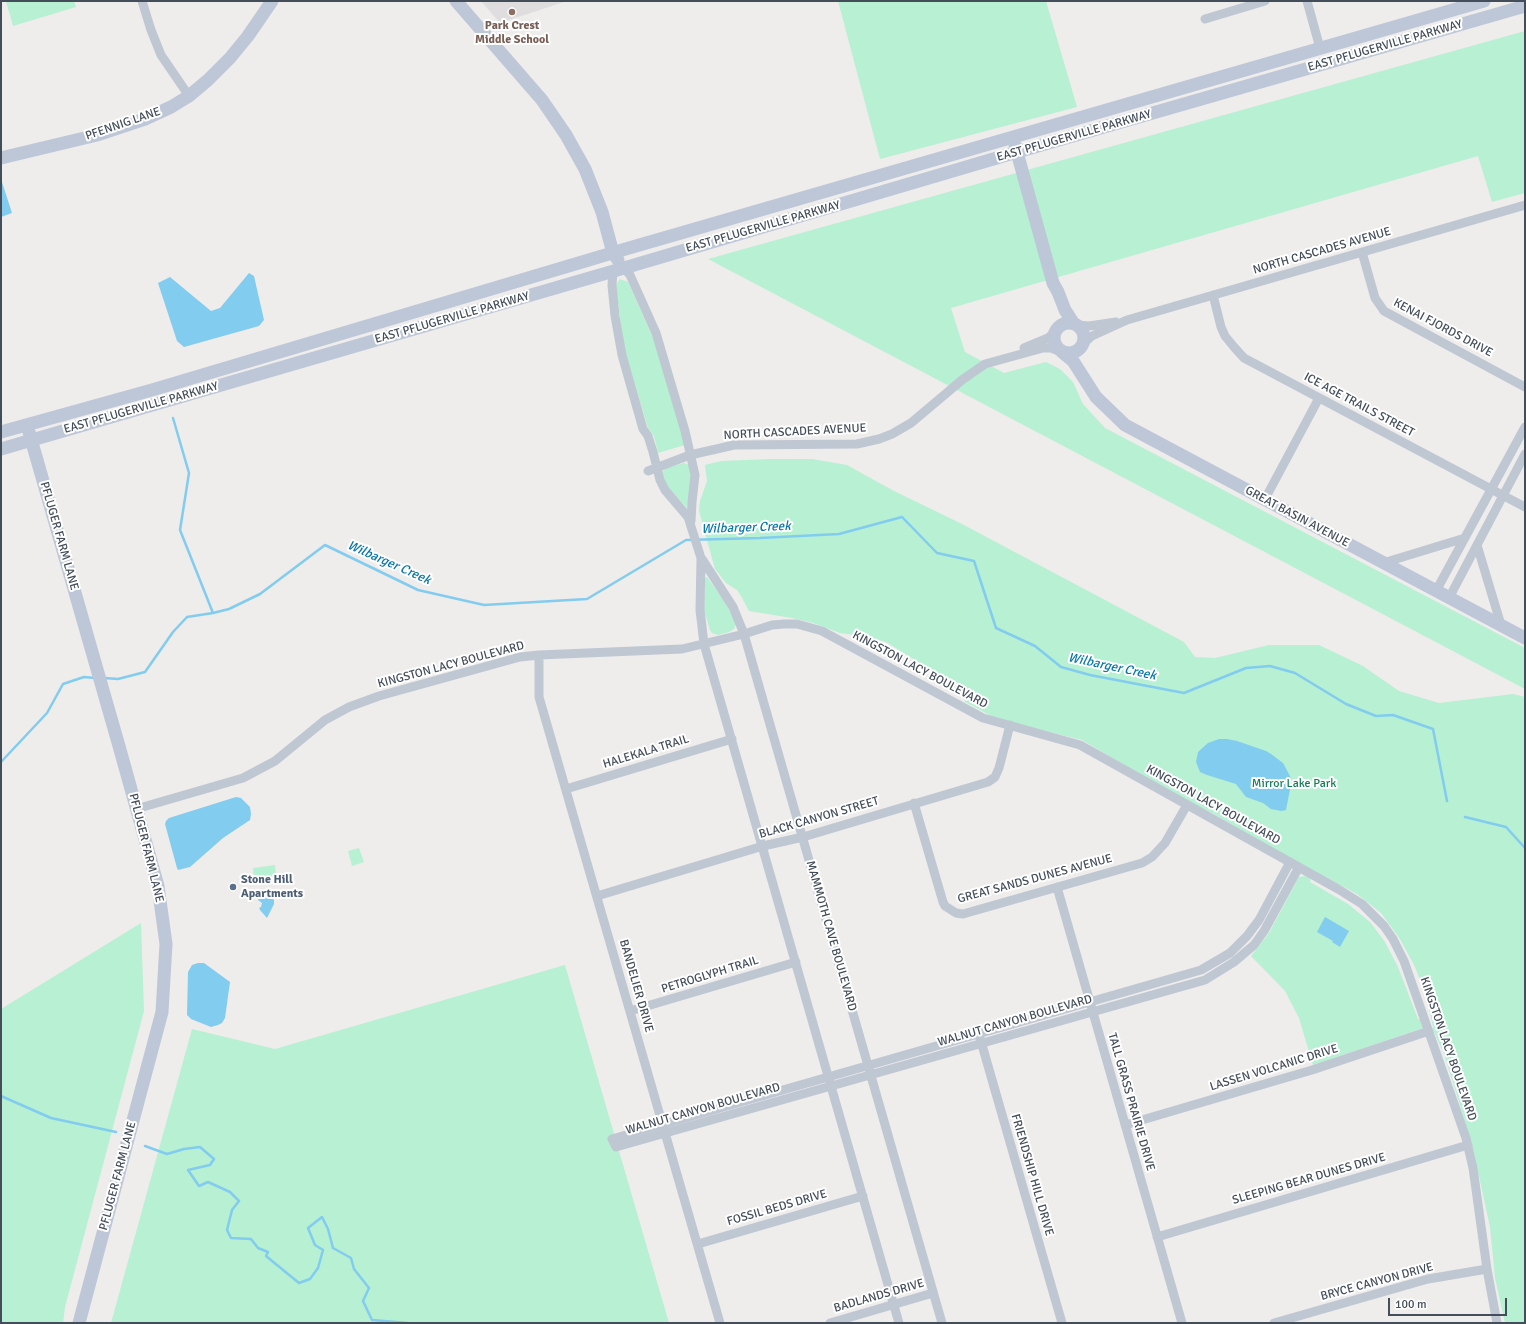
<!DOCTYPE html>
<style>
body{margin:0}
#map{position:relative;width:1526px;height:1324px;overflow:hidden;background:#efecec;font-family:Signika,sans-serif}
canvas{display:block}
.frame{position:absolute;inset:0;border:2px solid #444d5a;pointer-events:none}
.scale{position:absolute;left:1388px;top:1298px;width:119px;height:18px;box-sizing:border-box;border:2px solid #444d5a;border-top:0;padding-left:5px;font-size:12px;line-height:14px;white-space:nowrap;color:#444d5a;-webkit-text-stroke:3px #fff;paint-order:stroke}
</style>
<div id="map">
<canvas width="1526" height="1324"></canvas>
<div class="frame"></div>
<div class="scale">100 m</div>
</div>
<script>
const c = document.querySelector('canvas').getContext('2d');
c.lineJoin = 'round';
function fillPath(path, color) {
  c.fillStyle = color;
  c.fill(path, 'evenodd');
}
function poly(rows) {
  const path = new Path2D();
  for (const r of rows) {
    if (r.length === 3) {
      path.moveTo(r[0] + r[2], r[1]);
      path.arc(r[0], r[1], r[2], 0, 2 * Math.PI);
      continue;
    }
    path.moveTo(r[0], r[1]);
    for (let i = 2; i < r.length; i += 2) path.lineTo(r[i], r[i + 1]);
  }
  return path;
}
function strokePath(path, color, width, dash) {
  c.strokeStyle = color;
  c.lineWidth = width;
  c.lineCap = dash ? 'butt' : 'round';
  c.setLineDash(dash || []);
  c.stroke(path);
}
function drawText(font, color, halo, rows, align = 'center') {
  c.font = font + ' Signika,sans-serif';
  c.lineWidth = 4;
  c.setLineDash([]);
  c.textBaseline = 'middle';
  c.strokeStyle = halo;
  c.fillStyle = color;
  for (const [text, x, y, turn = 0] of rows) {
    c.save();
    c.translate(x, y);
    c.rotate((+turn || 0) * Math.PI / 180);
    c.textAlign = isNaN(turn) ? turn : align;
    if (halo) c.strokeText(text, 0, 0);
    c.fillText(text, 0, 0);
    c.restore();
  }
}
fillPath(poly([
 [481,1,567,1,500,23]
]), '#e0ddde');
fillPath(poly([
 [6,1,74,1,76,7,13,26],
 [838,1,1046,1,1077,107,880,159],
 [1525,31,1525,193,1492,202,1478,156,951,308,965,352,1004,373,1046,362,1060,369,1073,382,1083,404,1105,428,1525,648,1525,689,708,259],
 [620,279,628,282,656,344,685,445,658,453,654,436,648,428,626,354,622,333,616,286,617,283],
 [770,459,812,459,847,465,892,490,962,524,1184,642,1195,657,1215,658,1269,645,1319,645,1363,666,1399,691,1439,703,1513,694,1525,697,1525,1323,1505,1323,1495,1278,1490,1227,1472,1144,1444,1054,1434,1032,1427,999,1415,967,1400,939,1381,913,1357,894,1279,852,1212,813,1193,805,1082,740,997,719,965,702,964,686,923,665,886,642,863,636,840,633,813,623,792,618,749,611,741,596,737,590,726,583,715,569,699,511,700,501,707,481,705,465,721,461],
 [684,463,689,465,692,475,687,508,667,486,662,472,667,468],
 [707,577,726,603,736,624,734,629,729,632,718,635,712,633,710,630,704,610,705,578],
 [359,848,364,862,352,866,348,851],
 [275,865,276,877,254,879,253,868],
 [1305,876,1311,879,1310,882,1348,904,1370,922,1385,942,1398,967,1418,1019,1420,1019,1423,1028,1313,1065,1299,1018,1285,991,1251,956,1269,933,1299,877],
 [141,923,144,1011,65,1307,63,1323,1,1323,1,1009],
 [565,965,669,1323,111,1323,192,1029,275,1049]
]), '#b7f0d3');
fillPath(poly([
 [1,179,12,213,1,217],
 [249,273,254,276,264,320,259,326,184,347,177,341,158,283,170,277,211,311,220,308],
 [1219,739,1227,739,1237,741,1266,751,1271,754,1283,763,1290,776,1291,784,1286,810,1281,811,1271,809,1263,803,1246,797,1236,784,1207,775,1200,772,1196,762,1198,752,1208,743],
 [236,797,241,798,250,807,251,814,250,820,223,838,190,867,178,870,177,868,165,824,166,821,169,818],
 [264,889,274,900,274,904,267,918,260,910,259,908,261,907,262,903,258,900,260,893],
 [1325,917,1349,931,1340,947,1332,942,1333,941,1317,932],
 [198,963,204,963,230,982,225,1018,222,1023,218,1025,211,1027,191,1019,187,1015,188,972,192,965]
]), '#82ccef');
strokePath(poly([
 [173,418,189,473,180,530,213,613],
 [104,678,118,679,145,672,173,632,187,617,213,613,229,609,260,594,325,545,418,590,484,605,587,599,686,540,760,538,839,534,902,517,937,553,974,561,996,628,1035,646,1061,667,1090,675,1184,693,1246,668,1270,666,1295,673,1346,704,1376,716,1393,715,1433,729,1447,801],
 [1,762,47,713,63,684,84,677,95,678],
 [1465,817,1506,827,1525,848],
 [1,1096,51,1118,116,1132],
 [145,1146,167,1154,184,1149,200,1147,214,1159,210,1165,188,1170,199,1186,208,1182,230,1192,239,1201,232,1210,227,1230,231,1238,251,1239,258,1248,268,1252,266,1256,299,1283,310,1279,318,1268,323,1250,315,1245,308,1228,322,1217,328,1229,333,1248,351,1258,354,1269,369,1288,363,1301,372,1320,408,1323]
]), '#82ccef', 2.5);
strokePath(poly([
 [142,1,151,30,161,55,189,96],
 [1307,1,1320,48],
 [1205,19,1265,1],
 [1362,252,1375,298,1384,311,1525,387],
 [624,268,630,275,656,333,685,431,695,475,692,502,691,521],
 [613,271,612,285,615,316,622,355,643,429,648,436,653,452,660,480,665,490,688,517,701,558,700,610,704,644,899,1323],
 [1213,295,1221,327,1225,336,1234,347,1244,358,1525,507],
 [1077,325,1089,326,1116,322],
 [1083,344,1092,336,1127,320,1525,205],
 [1024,348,1048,338,1055,332],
 [648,471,690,455,734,445,857,444,879,439,892,434,911,423,962,380,985,364,1043,348,1051,348,1059,351],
 [1265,499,1319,398],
 [1477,545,1501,625],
 [702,559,733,607,744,634,942,1323],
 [1383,563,1465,538],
 [1436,591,1525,427],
 [1449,598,1525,454],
 [539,655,539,697,720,1323],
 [566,789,732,739],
 [914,803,943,902,945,906,956,913,963,914,1142,863,1152,857,1165,843,1187,805],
 [136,809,243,778,275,761,325,720,349,707,379,696,520,657,539,655,682,649,744,634,772,625,784,624,797,624,822,631,983,718,1080,745,1338,889,1362,904,1384,926,1393,939,1404,961,1466,1138,1473,1168,1487,1269,1497,1323],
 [1290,862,1259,920,1247,936,1230,953,1201,970,612,1139,616,1147,1205,980,1234,962,1254,945,1264,931,1299,867],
 [1057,887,1182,1323],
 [597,896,763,846,803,837,988,782,995,777,999,768,1010,725],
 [630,1011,796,962],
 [980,1038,1062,1323],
 [1125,1125,1312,1070,1429,1031],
 [1157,1237,1468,1145],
 [698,1244,863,1196],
 [830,1323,933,1293],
 [1274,1323,1428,1279,1487,1269]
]), '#bfc7d3', 9);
strokePath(poly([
 [456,1,542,100,566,135,585,169,602,212,613,253,618,260],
 [1015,145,1053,283,1058,292,1065,310,1074,324],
 [1,158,97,135,145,119,171,107,189,96,208,80,230,58,248,36,272,1],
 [1069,338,15],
 [1062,352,1073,361,1096,397,1125,425,1525,638],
 [1,432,152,390,629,248,1484,1],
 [29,432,119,746,158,886,166,944,162,1012,79,1323],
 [1,449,624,268,1017,152,1525,6]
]), '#bec7d7', 13);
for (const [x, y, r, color] of [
 [512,12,4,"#8d6e63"],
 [233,887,4,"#5c6f8a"]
]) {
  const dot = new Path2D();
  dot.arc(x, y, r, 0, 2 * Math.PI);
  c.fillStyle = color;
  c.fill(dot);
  strokePath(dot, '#fff', 1.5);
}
drawText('bold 12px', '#785e54', '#fff', [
 ["Park Crest",512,26],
 ["Middle School",512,40]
]);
drawText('12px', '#444d5a', '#fff', [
 ["EAST PFLUGERVILLE PARKWAY",1385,46,-16],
 ["PFENNIG LANE",123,124,-19],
 ["EAST PFLUGERVILLE PARKWAY",1074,136,-16],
 ["EAST PFLUGERVILLE PARKWAY",763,227,-16],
 ["NORTH CASCADES AVENUE",1322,251,-16],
 ["EAST PFLUGERVILLE PARKWAY",452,318,-16],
 ["KENAI FJORDS DRIVE",1443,328,28],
 ["ICE AGE TRAILS STREET",1359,405,28],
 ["EAST PFLUGERVILLE PARKWAY",141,408,-16],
 ["NORTH CASCADES AVENUE",795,432,-3],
 ["GREAT BASIN AVENUE",1297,517,28],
 ["PFLUGER FARM LANE",59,536,74],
 ["KINGSTON LACY BOULEVARD",451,665,-15],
 ["KINGSTON LACY BOULEVARD",920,670,28],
 ["HALEKALA TRAIL",646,752,-17],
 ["KINGSTON LACY BOULEVARD",1213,805,29],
 ["BLACK CANYON STREET",819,818,-16],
 ["PFLUGER FARM LANE",146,848,76],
 ["GREAT SANDS DUNES AVENUE",1035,879,-15],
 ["MAMMOTH CAVE BOULEVARD",831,936,74],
 ["PETROGLYPH TRAIL",710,975,-17],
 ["BANDELIER DRIVE",636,986,74],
 ["WALNUT CANYON BOULEVARD",1015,1021,-16],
 ["KINGSTON LACY BOULEVARD",1448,1049,71],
 ["LASSEN VOLCANIC DRIVE",1274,1068,-17],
 ["TALL GRASS PRAIRIE DRIVE",1131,1102,74],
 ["WALNUT CANYON BOULEVARD",703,1109,-16],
 ["FRIENDSHIP HILL DRIVE",1032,1175,74],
 ["PFLUGER FARM LANE",118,1176,-75],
 ["SLEEPING BEAR DUNES DRIVE",1309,1179,-16],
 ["FOSSIL BEDS DRIVE",777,1208,-16],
 ["BRYCE CANYON DRIVE",1377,1282,-15],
 ["BADLANDS DRIVE",879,1296,-16]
]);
drawText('12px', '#137d54', '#fff', [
 ["Mirror Lake Park",1294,784]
]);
drawText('bold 12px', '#4e5e75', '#fff', [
 ["Stone Hill",241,880],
 ["Apartments",241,894]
], 'left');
drawText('italic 13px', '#0776ab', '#fff', [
 ["Wilbarger Creek",746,528,-2],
 ["Wilbarger Creek",389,563,24],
 ["Wilbarger Creek",1112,667,12]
]);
</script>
